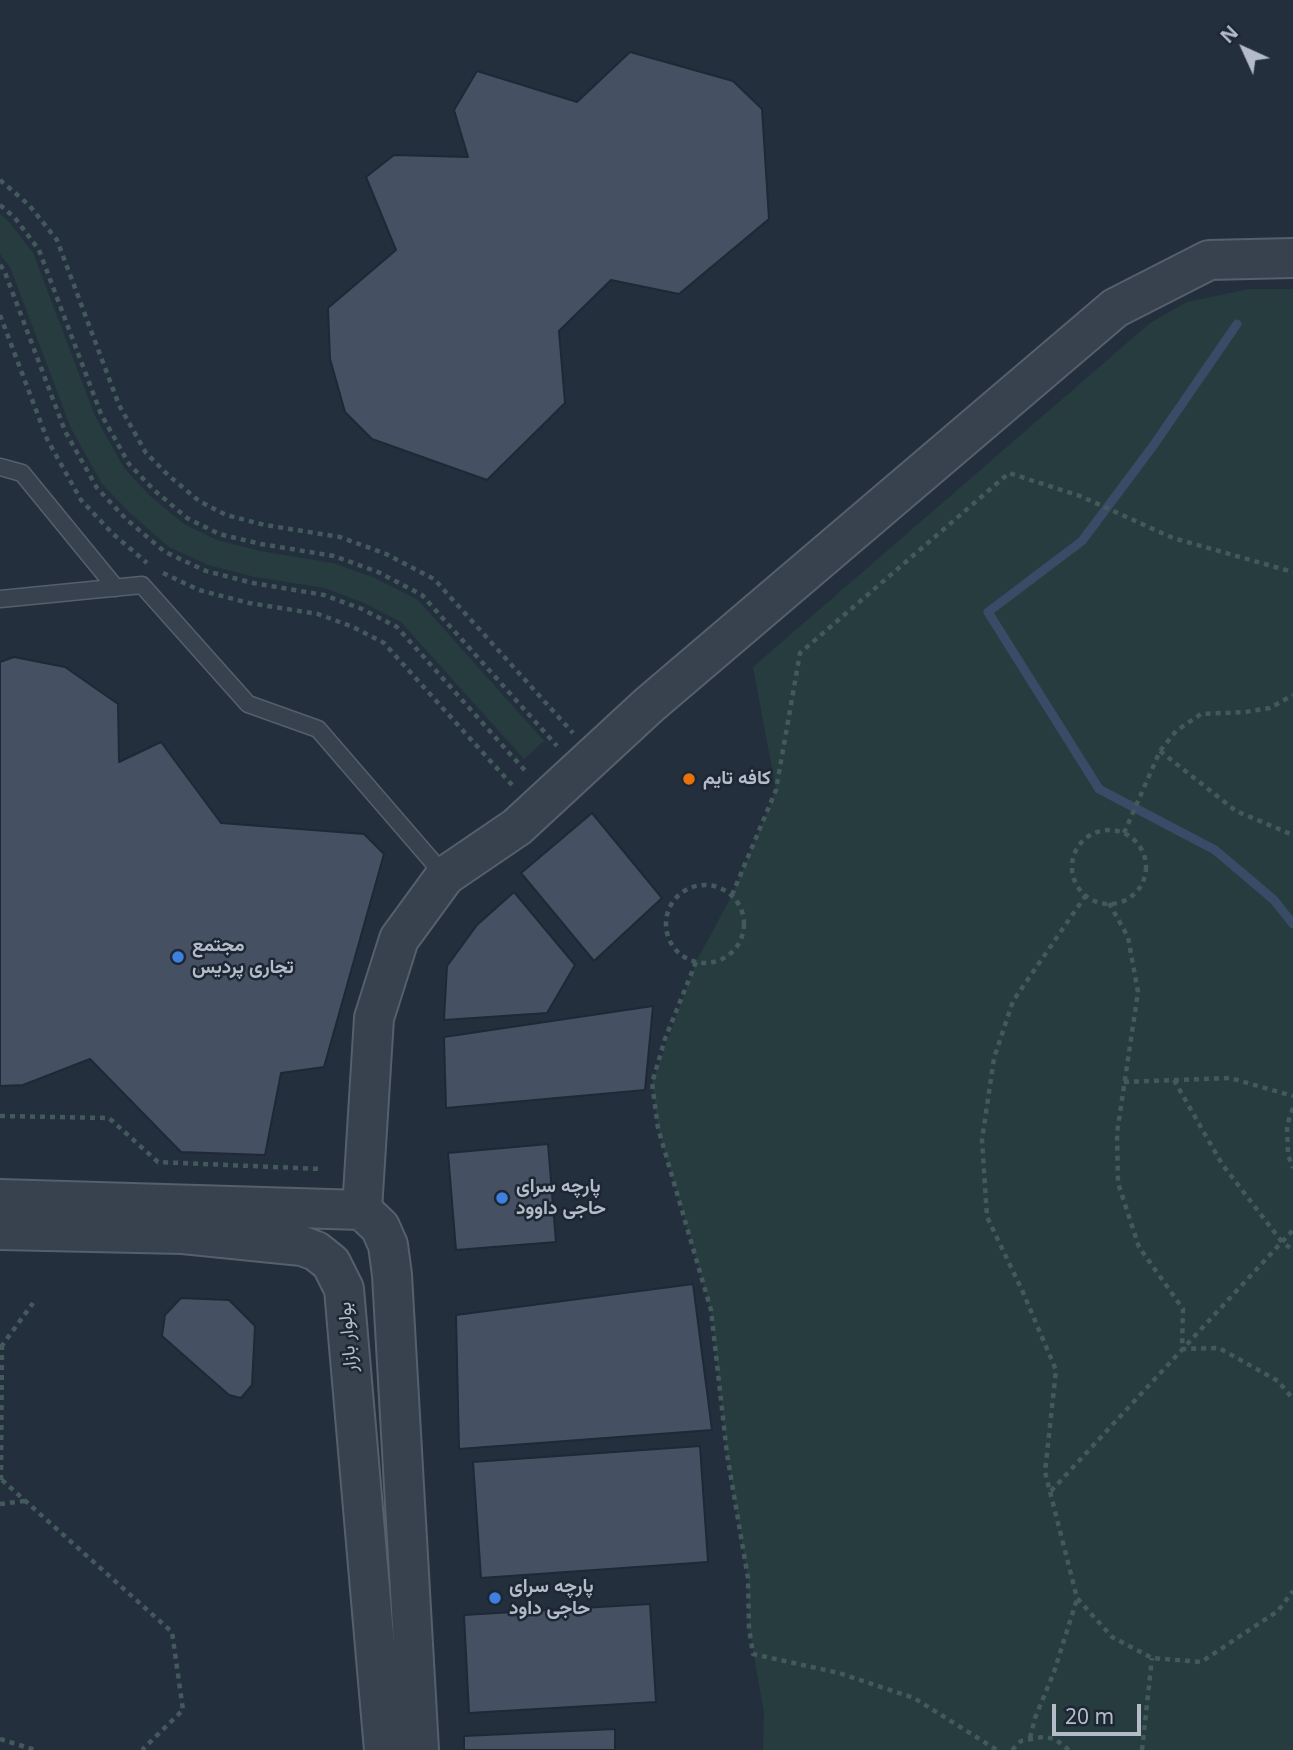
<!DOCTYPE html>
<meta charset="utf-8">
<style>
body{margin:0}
#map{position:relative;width:1293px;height:1750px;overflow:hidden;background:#242f3e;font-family:"Noto Sans",sans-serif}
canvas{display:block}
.north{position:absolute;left:1209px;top:14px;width:70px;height:70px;-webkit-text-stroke:5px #1d2633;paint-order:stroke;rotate:315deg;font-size:19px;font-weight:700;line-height:28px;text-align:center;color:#b4bcc9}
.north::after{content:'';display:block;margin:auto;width:24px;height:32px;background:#b4bcc9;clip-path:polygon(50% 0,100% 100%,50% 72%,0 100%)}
.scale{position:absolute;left:1052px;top:1704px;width:89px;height:32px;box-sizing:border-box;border:4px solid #b4bcc9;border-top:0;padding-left:9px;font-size:21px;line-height:24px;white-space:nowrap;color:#b4bcc9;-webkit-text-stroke:5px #1d2633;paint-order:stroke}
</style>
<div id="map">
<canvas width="1293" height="1750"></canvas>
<div class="north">N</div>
<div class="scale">20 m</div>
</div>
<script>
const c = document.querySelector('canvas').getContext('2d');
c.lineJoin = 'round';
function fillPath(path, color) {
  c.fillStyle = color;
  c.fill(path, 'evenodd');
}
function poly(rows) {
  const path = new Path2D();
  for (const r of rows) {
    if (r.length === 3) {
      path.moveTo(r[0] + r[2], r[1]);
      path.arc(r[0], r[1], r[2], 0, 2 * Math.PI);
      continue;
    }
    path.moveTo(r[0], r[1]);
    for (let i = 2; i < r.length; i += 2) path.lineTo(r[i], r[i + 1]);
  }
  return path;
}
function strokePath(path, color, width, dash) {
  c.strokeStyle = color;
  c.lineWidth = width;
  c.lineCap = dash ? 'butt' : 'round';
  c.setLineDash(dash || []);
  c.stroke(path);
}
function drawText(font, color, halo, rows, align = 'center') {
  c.font = font + ' "Noto Sans",Vazirmatn,sans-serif';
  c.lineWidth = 5;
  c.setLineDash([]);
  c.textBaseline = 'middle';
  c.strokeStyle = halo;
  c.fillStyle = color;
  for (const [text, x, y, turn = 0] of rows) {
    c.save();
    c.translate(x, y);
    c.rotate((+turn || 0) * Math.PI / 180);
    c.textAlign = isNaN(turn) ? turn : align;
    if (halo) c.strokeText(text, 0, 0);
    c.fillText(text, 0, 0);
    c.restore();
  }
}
fillPath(poly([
 [0,214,10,223,33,253,95,416,124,468,149,495,184,524,217,540,260,551,333,563,375,578,418,600,544,741,524,759,401,622,364,603,325,588,255,577,208,565,169,547,131,514,102,484,71,428,10,267,0,254],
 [1249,289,1293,289,1293,1750,763,1750,764,1713,749,1628,748,1578,727,1454,711,1310,658,1128,652,1083,696,962,732,895,776,790,753,667,1150,323,1187,302]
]), '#263c3f');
strokePath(poly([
 [1237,324,1153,446,1082,541,988,612,1099,789,1215,850,1274,900,1293,924]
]), '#394c67', 9);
const building = poly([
 [630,52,733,81,762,109,769,219,679,294,611,280,559,331,565,403,487,480,372,439,345,412,330,359,328,308,396,250,366,177,394,155,468,157,454,110,477,71,577,102,630,52],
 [14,657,65,667,118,704,119,762,161,742,221,823,364,834,384,854,324,1067,281,1073,265,1155,181,1152,90,1059,23,1085,0,1086,0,662,14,657],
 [592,813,662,898,594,961,521,873,592,813],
 [514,892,575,965,547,1013,444,1020,447,966,477,925,514,892],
 [653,1006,645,1090,446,1108,444,1037,653,1006],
 [548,1144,556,1242,456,1250,448,1153,548,1144],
 [693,1284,712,1430,459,1449,456,1315,693,1284],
 [181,1298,229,1300,255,1326,252,1385,241,1398,229,1395,162,1336,165,1315,181,1298],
 [700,1446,708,1562,481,1578,473,1462,700,1446],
 [650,1604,656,1702,469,1713,464,1615,650,1604],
 [615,1729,615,1750,464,1750,464,1736,615,1729]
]);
fillPath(building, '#455162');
strokePath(building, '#1f2835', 2);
const service = poly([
 [0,467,22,473,116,588],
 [0,599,142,585,248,704,318,729,445,876]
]);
const tertiary = poly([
 [0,1199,362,1210],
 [362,1210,374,1018,399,939,445,876,517,827,649,705,1115,308,1209,260,1293,258],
 [362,1210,380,1227,388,1245,392,1275,419,1750],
 [0,1230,183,1234,302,1246,316,1251,331,1263,344,1289,384,1750]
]);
strokePath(service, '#565f6c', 19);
strokePath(tertiary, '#565f6c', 42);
strokePath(poly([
 [0,180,29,205,57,240,119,405,146,453,168,475,199,501,226,515,265,525,340,537,386,554,434,579,573,733],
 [0,205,15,218,39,250,101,414,129,464,154,490,187,518,219,534,261,544,334,556,378,572,422,595,557,746],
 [0,265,4,270,65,431,97,488,126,519,165,552,206,571,253,583,324,595,362,609,397,627,528,774],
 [0,315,47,439,81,500,112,533,147,563],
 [163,573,199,590,249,603,318,614,353,627,384,643,512,785],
 [1160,751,1236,811,1293,835],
 [1109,867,37],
 [1124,833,1160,751,1176,731,1201,714,1245,712,1270,708,1293,695],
 [705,924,39],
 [732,895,776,790,800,653,1009,473,1080,496,1173,538,1293,572],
 [1086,895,1013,1001,994,1058,982,1140,987,1217,1022,1290,1056,1370,1045,1472,1077,1598,1112,1637,1152,1658,1201,1662,1278,1611,1293,1591],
 [1109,903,1128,937,1138,992,1117,1133,1118,1183,1139,1247,1183,1309,1182,1349,1219,1348,1278,1381,1293,1399],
 [696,962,665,1039,652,1083,658,1128,711,1310,727,1454,748,1578,749,1628,753,1654,839,1673,914,1698,997,1750],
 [1174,1080,1222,1164,1282,1242,1293,1250],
 [1124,1082,1230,1078,1293,1096],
 [1293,1108,1287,1125,1288,1155,1293,1168],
 [0,1116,109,1118,158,1162,321,1169],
 [1,1347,33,1303],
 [1,1480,2,1345],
 [2,1480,172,1632,183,1710,142,1750],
 [1051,1491,1293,1230],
 [0,1504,25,1501],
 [1030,1738,1035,1718,1054,1672,1077,1599],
 [0,1739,35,1750],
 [1012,1750,1021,1741,1043,1737,1055,1739,1069,1750],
 [1142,1750,1152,1658]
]), '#44595c', 4.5, [5, 5]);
strokePath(service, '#38414e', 16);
strokePath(tertiary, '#38414e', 38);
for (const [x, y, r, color] of [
 [689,779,7,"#e8710a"],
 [178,957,7,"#3f7fe0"],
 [502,1198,7,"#3f7fe0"],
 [495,1598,7,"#3f7fe0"]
]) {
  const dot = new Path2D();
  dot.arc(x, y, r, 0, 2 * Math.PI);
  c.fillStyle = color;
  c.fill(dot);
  strokePath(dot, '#1d2633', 2.5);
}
drawText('bold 19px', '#b4bcc9', '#1d2633', [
 ["كافه تايم",703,779],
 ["مجتمع",192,946],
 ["تجاری پردیس",192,968],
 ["پارچه سرای",516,1187],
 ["حاجی داوود",516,1209],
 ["پارچه سرای",509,1587],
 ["حاجی داود",509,1609]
], 'left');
drawText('19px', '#b4bcc9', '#1d2633', [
 ["بولوار بازار",348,1337,-95]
]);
</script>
